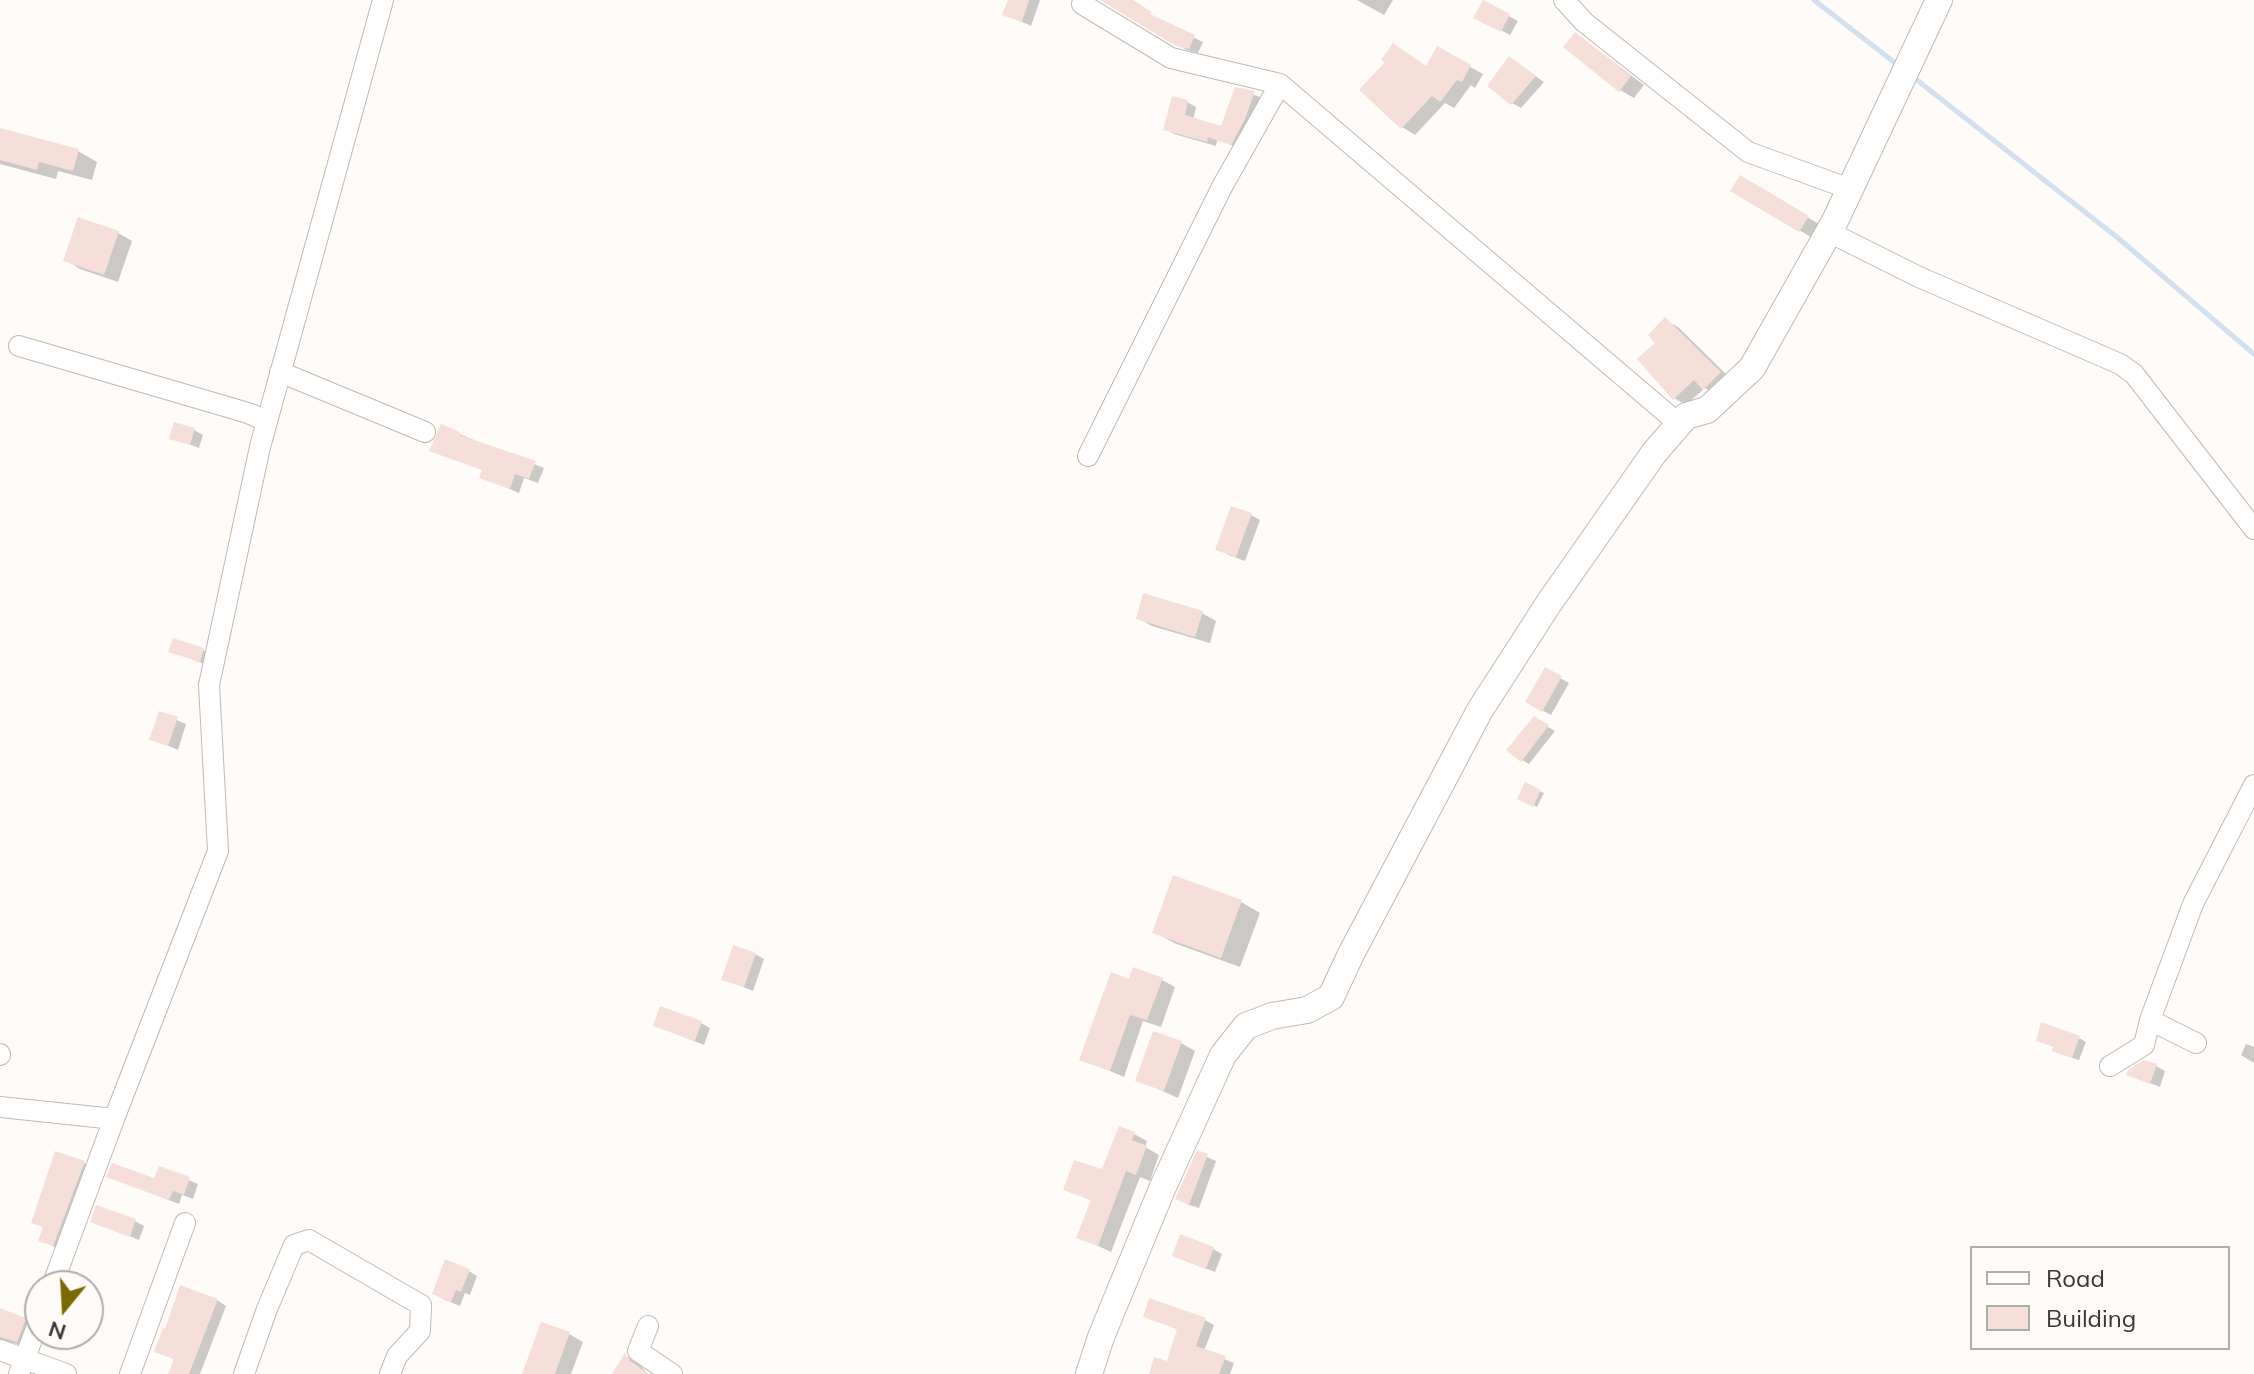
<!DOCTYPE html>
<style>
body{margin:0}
#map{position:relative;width:2254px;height:1374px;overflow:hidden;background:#fefbf8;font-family:Mulish,sans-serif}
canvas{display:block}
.legend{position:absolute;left:1970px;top:1246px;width:260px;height:104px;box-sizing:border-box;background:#fefbf8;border:2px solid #b0adaa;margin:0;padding:10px 14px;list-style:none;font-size:24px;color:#3a3734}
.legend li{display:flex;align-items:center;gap:16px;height:40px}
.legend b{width:40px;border:2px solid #b0adaa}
.north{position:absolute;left:24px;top:1270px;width:80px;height:80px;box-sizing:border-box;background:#fefbf8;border:2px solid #b0adaa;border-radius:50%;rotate:198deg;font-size:22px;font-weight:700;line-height:32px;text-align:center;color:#3a3734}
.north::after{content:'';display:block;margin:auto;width:28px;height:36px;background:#796a02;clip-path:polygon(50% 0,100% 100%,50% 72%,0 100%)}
</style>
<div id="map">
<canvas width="2254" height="1374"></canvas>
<ul class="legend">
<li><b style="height:10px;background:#fff"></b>Road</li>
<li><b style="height:22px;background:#f5dfd8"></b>Building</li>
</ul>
<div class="north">N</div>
</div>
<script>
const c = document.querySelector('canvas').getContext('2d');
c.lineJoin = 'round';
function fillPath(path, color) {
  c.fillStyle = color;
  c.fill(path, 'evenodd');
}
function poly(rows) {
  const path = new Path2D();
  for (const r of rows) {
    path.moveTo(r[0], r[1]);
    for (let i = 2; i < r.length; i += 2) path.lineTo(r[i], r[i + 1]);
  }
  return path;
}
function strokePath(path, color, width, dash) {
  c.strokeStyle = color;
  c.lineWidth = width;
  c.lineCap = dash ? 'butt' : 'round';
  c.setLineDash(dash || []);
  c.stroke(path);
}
fillPath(poly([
 [1010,0,1040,0,1031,26,1005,14],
 [1104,0,1132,0,1158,20,1203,42,1198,53,1187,50],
 [1357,0,1393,0,1384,15],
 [1484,3,1518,21,1510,35,1476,17],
 [1576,34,1644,85,1634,98,1620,90],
 [1394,45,1427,67,1438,49,1483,74,1475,88,1471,85,1454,108,1445,103,1415,135,1402,127,1388,62],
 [1518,64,1544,82,1521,108,1512,103],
 [1236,89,1263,98,1240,148,1217,140,1216,146,1174,134,1165,129,1187,102,1196,107,1193,120,1222,128],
 [0,130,78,151,97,162,92,180,58,171,56,179,0,164],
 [1741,177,1822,226,1814,239,1733,190],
 [118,233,132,241,118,282,80,269,66,260],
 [1665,320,1678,327,1732,380,1717,395,1705,388,1686,405,1674,398,1658,343],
 [194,430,203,435,199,448,171,438],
 [459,434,544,468,538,483,524,478,519,493,482,477,484,470,441,455],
 [1251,515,1260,520,1245,561,1226,554],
 [1202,613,1216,621,1210,643,1152,626,1138,618],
 [203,650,212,655,209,666,171,651],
 [1545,670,1569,683,1551,715,1527,702],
 [160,713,186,724,178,750,152,739],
 [1534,719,1555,731,1529,764,1522,760],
 [1526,785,1544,793,1537,807,1520,798],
 [1241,902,1260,913,1240,967,1174,943,1155,932],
 [755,954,764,959,753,991,724,979],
 [1162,980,1175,987,1161,1027,1143,1021,1124,1077,1082,1059,1130,981],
 [701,1023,710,1028,704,1045,656,1026],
 [2079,1038,2086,1042,2079,1060,2061,1054,2055,1047,2038,1041],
 [1181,1043,1195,1051,1178,1098,1138,1080],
 [2246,1044,2254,1047,2254,1063,2241,1055],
 [2156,1066,2165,1071,2160,1087,2129,1075],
 [1134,1134,1147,1141,1145,1147,1159,1155,1150,1181,1140,1177,1111,1252,1079,1237,1092,1201,1066,1189,1104,1172],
 [1198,1153,1216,1161,1199,1208,1186,1204],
 [84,1163,98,1171,67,1253,40,1240,45,1228,34,1222],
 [160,1168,198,1184,193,1199,182,1195,179,1204,109,1177,155,1181],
 [92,1221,135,1221,144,1226,139,1240],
 [1213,1249,1222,1254,1215,1272,1183,1260],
 [469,1271,477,1276,470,1295,465,1293,460,1306,443,1299],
 [217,1300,226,1306,200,1374,170,1374,175,1360,157,1351],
 [0,1311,34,1325,26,1346,0,1340],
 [1145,1316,1205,1320,1214,1325,1204,1351,1234,1363,1230,1374,1151,1374,1168,1363,1179,1330],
 [569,1334,583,1342,571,1374,524,1374],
 [626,1356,639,1364,648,1374,614,1374]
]), '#0003');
strokePath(poly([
 [1814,0,1899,66],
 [1913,77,2118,238,2254,354]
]), '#d3e0f0', 5);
fillPath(poly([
 [1008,0,1029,0,1022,22,1002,15],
 [1100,0,1133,0,1152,12,1150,14,1195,35,1189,49,1176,46],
 [1483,0,1510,14,1501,32,1473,18],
 [1575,32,1631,76,1619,92,1563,47],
 [1393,43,1426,66,1437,46,1471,65,1462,82,1457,80,1440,102,1432,96,1401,129,1359,90,1385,62,1381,60],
 [1509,56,1536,76,1511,105,1487,86],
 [1235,87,1255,91,1245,119,1231,145,1208,137,1207,142,1163,130,1172,96,1188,100,1185,115,1221,126],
 [0,128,79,149,73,171,39,162,37,170,0,160],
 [1740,175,1809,216,1799,232,1730,191],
 [78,217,119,231,104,275,63,261],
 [1665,317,1721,372,1703,390,1694,380,1673,400,1637,359,1655,343,1648,335],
 [174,422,195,428,190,445,169,439],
 [441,424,460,432,459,435,536,461,529,479,515,474,510,489,479,478,482,470,429,451],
 [1231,506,1252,513,1236,557,1215,550],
 [1143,593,1203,611,1195,637,1136,619],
 [173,638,204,648,200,662,168,652],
 [1545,667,1562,676,1542,712,1525,702],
 [159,711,178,717,168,746,149,740],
 [1534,716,1549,725,1521,762,1506,750],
 [1525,782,1541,790,1533,807,1517,799],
 [1173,875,1242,900,1221,958,1152,933],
 [733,945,756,953,744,987,721,980],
 [1133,967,1163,978,1147,1020,1130,1015,1110,1071,1079,1060,1111,972,1129,979],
 [660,1006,702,1021,695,1041,653,1026],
 [2041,1022,2080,1036,2072,1058,2052,1051,2053,1046,2036,1041],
 [1153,1031,1182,1041,1164,1091,1135,1081],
 [2144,1060,2157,1064,2150,1084,2126,1075,2128,1070],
 [1119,1126,1135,1132,1132,1140,1147,1146,1136,1175,1126,1171,1098,1246,1076,1238,1091,1200,1063,1190,1074,1160,1102,1169],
 [1197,1150,1208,1154,1189,1205,1175,1199],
 [55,1151,85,1161,53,1246,38,1241,43,1227,31,1223],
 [112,1163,154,1178,159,1166,190,1177,184,1195,173,1191,169,1200,106,1177],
 [96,1205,136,1219,130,1237,90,1222],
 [1180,1234,1214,1247,1206,1269,1172,1256],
 [445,1259,470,1269,461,1292,456,1290,451,1302,432,1294],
 [180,1285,218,1299,189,1374,168,1374,174,1359,154,1352,163,1328,165,1329],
 [1149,1298,1206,1318,1196,1346,1226,1356,1219,1374,1149,1374,1154,1357,1167,1361,1177,1329,1143,1317],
 [0,1308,26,1318,17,1342,0,1337],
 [541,1322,570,1332,555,1374,522,1374],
 [625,1353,630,1361,649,1374,612,1374]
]), '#f5dfd8');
const minor = poly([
 [1564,0,1584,22,1748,152,1850,189],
 [1082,4,1171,58,1280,84,1679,424],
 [1829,232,1919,277,2120,364,2134,374,2254,529],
 [19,346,248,413,267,421],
 [280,372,425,432],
 [1088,456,1223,185,1280,84],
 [2150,1020,2196,1043],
 [0,1054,0,1055],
 [2110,1066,2144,1045,2150,1020,2193,904,2254,785],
 [0,1107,114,1119,218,851,209,685,260,447,383,0],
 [52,1286,114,1119],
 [648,1326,638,1351,672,1374],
 [0,1350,66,1374],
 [19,1374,40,1318],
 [130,1374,185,1223],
 [244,1374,267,1309,294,1245,309,1240,421,1305,420,1331,397,1356,390,1374]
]);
const tertiary = poly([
 [1089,1374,1101,1337,1162,1189,1223,1055,1246,1026,1272,1016,1307,1010,1331,997,1351,954,1480,710,1549,603,1654,453,1686,416,1707,410,1752,368,1835,221,1939,0]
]);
strokePath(minor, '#c1bab3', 22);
strokePath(tertiary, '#c1bab3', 28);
strokePath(minor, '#fff', 20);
strokePath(tertiary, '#fff', 26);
</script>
